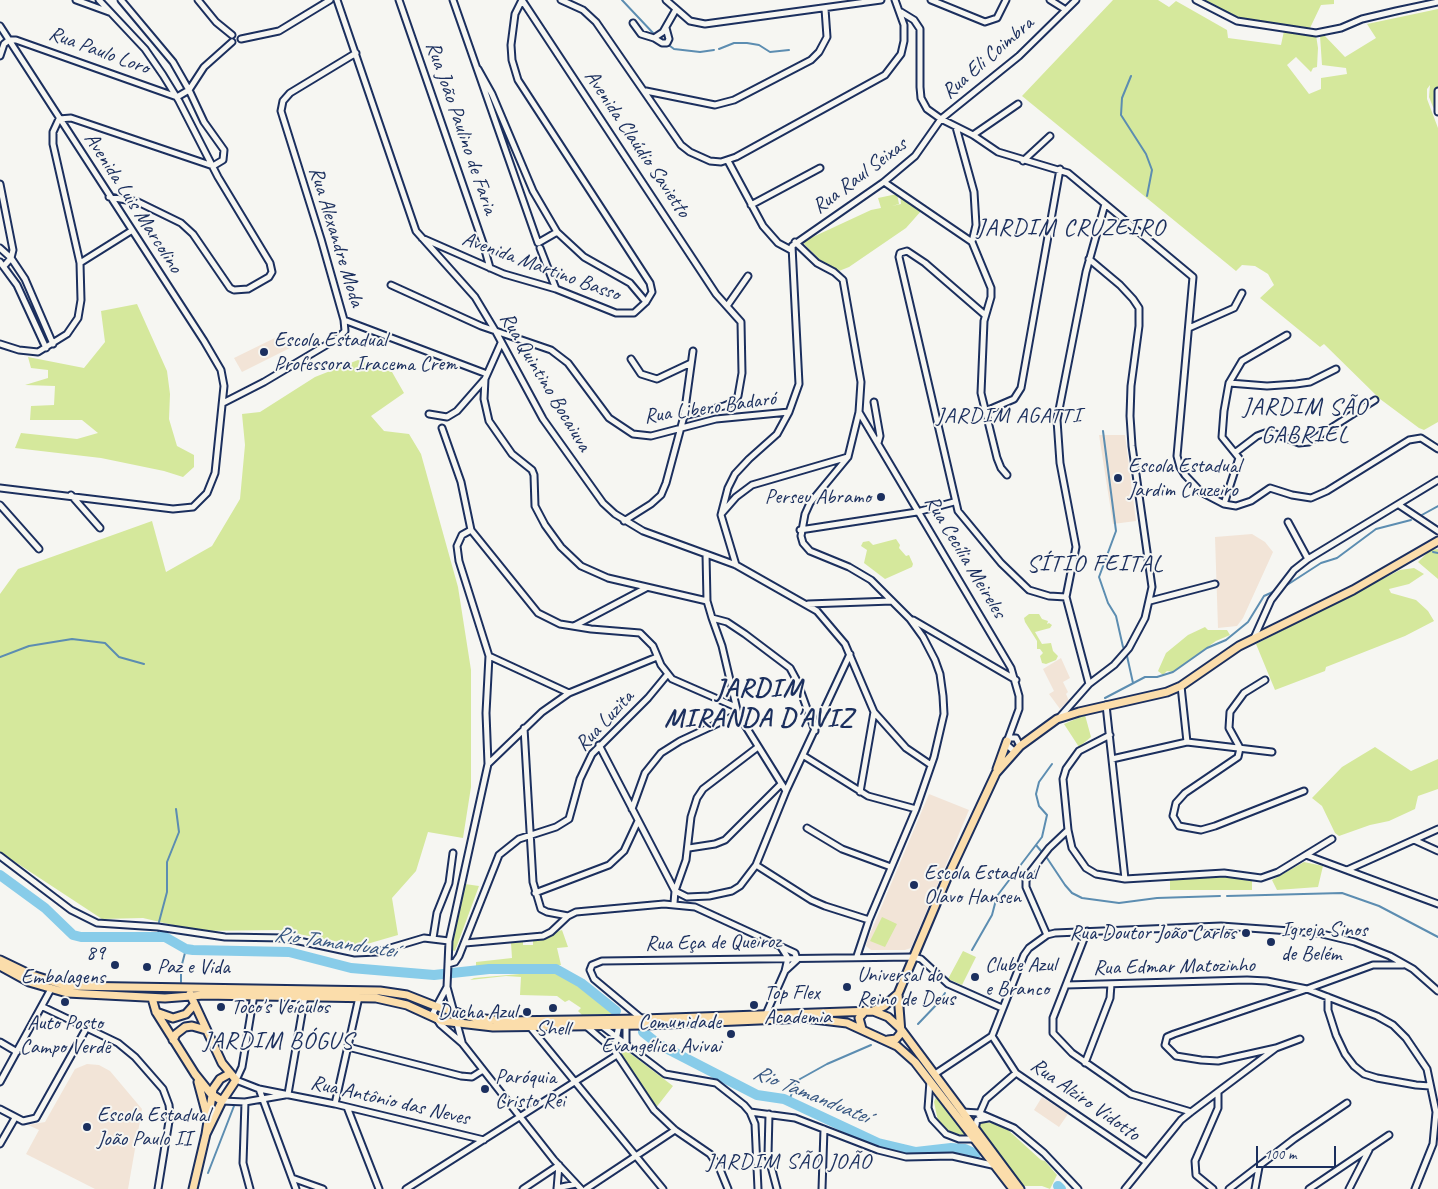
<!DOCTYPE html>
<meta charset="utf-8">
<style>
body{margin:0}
#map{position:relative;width:1438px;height:1189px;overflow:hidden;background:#f6f6f2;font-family:Caveat,sans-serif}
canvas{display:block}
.scale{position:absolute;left:1256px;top:1146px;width:80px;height:22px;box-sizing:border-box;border:2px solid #1b2f5e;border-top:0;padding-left:6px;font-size:15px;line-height:18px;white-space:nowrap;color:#1b2f5e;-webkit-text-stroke:4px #f6f6f2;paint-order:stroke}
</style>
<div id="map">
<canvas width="1438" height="1189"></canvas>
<div class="scale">100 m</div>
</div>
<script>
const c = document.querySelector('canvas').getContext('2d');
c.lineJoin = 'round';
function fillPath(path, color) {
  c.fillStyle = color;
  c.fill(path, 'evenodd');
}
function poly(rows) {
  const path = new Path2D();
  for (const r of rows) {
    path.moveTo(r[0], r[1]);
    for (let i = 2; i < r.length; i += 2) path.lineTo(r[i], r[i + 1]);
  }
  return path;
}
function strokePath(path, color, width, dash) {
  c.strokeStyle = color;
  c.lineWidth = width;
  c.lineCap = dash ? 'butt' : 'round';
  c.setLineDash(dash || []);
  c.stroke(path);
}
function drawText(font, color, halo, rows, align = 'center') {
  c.font = font + ' Caveat,sans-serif';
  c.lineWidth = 4;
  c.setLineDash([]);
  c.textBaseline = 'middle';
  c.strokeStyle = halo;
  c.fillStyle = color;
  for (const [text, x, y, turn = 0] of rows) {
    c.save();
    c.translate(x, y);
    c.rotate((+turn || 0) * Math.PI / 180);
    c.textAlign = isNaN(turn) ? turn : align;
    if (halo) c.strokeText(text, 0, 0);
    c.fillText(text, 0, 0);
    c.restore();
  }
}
fillPath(poly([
 [285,333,292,347,242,372,234,358],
 [1099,435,1125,435,1136,521,1113,524],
 [1252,534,1265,542,1273,552,1243,618,1237,626,1218,628,1215,537],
 [1061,658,1070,678,1063,682,1068,692,1066,694,1069,701,1060,709,1049,694,1054,691,1043,669],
 [929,794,969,810,911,948,905,950,871,950,866,946,867,941],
 [87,1064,99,1065,110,1071,142,1109,128,1189,95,1189,26,1154,39,1130,28,1125,45,1122,75,1069],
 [1042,1097,1068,1114,1059,1127,1034,1110]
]), '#f2e4d7');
fillPath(poly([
 [1113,0,1158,0,1169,7,1176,1,1227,30,1228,38,1281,45,1284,31,1316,35,1318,48,1317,67,1313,68,1311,72,1296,57,1287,65,1309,94,1321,89,1321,78,1347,74,1346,68,1322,65,1320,36,1324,35,1345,57,1376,38,1367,24,1438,9,1438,113,1433,107,1429,97,1430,85,1427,89,1427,99,1438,128,1438,422,1424,430,1419,428,1380,399,1324,344,1320,347,1260,298,1274,285,1268,274,1255,266,1242,265,1236,271,1022,96],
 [1202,0,1334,0,1334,4,1321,5,1310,28,1239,18],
 [897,194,899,204,892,206,901,204,900,195,922,210,906,228,849,267,839,271,822,262,802,242,871,210,881,208,878,198],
 [137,304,167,371,170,394,169,419,177,446,194,455,194,467,183,477,164,471,101,458,15,448,21,433,77,439,98,433,82,420,30,420,31,406,54,405,55,386,25,385,48,378,48,370,31,368,28,357,84,368,105,342,101,311],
 [358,360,392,372,404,393,371,416,384,431,409,434,421,454,458,587,471,670,471,787,463,838,428,832,416,871,392,898,398,935,360,946,278,930,198,931,143,918,102,919,0,852,0,594,18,569,152,521,166,572,212,546,240,499,245,445,242,414,260,412,315,377],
 [896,539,900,545,899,548,906,556,909,555,913,564,912,567,885,579,864,563,867,550,861,546,863,542,869,541,873,545],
 [1438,549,1438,579,1418,562,1430,550],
 [1414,568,1424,574,1409,584,1389,589,1391,593,1416,600,1428,611,1434,621,1405,636,1326,667,1325,671,1275,690,1256,644,1400,570],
 [1029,614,1039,614,1042,619,1048,621,1047,624,1049,623,1052,625,1050,628,1035,632,1042,644,1051,643,1053,651,1058,656,1056,660,1046,664,1042,663,1040,656,1043,653,1040,649,1037,649,1037,641,1025,622,1024,618],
 [1205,627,1208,630,1227,630,1230,635,1216,641,1173,672,1167,671,1163,675,1158,671,1166,653,1188,635],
 [1085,715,1091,737,1079,747,1064,724],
 [1375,747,1411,771,1438,759,1438,789,1418,796,1415,809,1389,821,1370,825,1339,836,1335,833,1322,806,1312,798,1342,767],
 [1304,862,1323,866,1318,887,1277,890,1272,880],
 [1224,876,1252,881,1252,890,1170,890,1170,880],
 [465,884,479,886,455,951,451,950],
 [882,917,897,924,885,947,870,941],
 [562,930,568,947,557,948,561,965,517,965,476,968,476,962,512,958,511,943,523,942,523,945,533,945,533,940],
 [963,951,976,957,962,985,948,979],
 [554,971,563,974,585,988,614,1014,582,1015,578,1011,581,1008,569,1000,565,1002,557,996,520,995,521,977,506,976,470,980,474,978],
 [618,1044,673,1086,655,1109,616,1046],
 [937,1094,967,1136,951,1133,938,1121,934,1102],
 [982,1121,995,1124,1008,1130,1041,1160,1045,1161,1057,1175,1050,1189,1042,1186,1024,1186,977,1128]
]), '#d5e89c');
strokePath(poly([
 [622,0,654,34],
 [670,46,674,49,700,52,714,50],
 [719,49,734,43,747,43,759,45,770,52,789,50],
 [1131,76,1122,98,1121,115,1146,154,1152,170,1147,196],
 [1103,431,1116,531,1099,577,1108,603,1116,616,1123,647],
 [1420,516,1438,506],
 [1433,552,1438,553],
 [1287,585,1321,563,1337,558,1376,529,1411,520],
 [1127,656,1133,683],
 [0,657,29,646,72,639,105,643,119,657,144,664],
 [1105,698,1145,677,1157,677,1173,672,1207,648,1226,640,1248,622,1264,596,1275,591],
 [1036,845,1041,851],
 [1047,858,1065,885,1072,893,1082,898,1119,903,1157,898,1220,896],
 [1227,896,1342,893,1379,906,1438,937],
 [159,922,167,892,167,862,179,832,176,809],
 [156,938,159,930],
 [972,950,992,915,997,896,1042,837,1047,815,1039,806,1036,794,1039,782,1052,764],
 [181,982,181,968,186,949],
 [918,1024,939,1002,945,993],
 [789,1101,795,1084,800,1079,827,1064,871,1045],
 [208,1173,234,1106]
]), '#5c8db1', 2);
strokePath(poly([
 [0,875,45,908,73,935,81,937,165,937,186,949,193,950,289,952,351,968,434,975,489,969,556,969,581,983,616,1011],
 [643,1032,658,1044,757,1095,784,1099,878,1143,916,1152,951,1148,965,1149,976,1154],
 [1058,1186,1061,1189]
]), '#88cce9', 10);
const minor = poly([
 [76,0,109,12],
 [99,0,145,49,163,75,179,101,218,177,270,263,272,272,269,277,248,289,234,290,230,288,193,234,181,223,138,202,109,197],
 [121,0,173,62,189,90,204,122,224,150,223,160,213,166],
 [198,0,216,22,232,35],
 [337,0,416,231,475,297,496,332,543,419,603,503,615,514,643,531,736,565,817,611,845,644,874,712,906,748,931,765],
 [399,0,483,243,490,268],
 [453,0,538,243,557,232],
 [522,0,716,294,741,322,742,373,738,396,733,402,724,406,684,416],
 [561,0,583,10,596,22,681,145,690,152,710,161,721,162,736,157,885,75,901,54,904,41,904,25,895,0],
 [666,0,690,21,705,24,881,0],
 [931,0,985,22,997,18,1006,0],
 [1050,0,1066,10],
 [1196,0,1237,21,1316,33,1341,28,1362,19,1396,11,1438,2],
 [901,12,914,20,920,29,920,87,921,98,927,109,941,119,973,135,998,152,1068,173,1193,277,1177,456,1180,467,1185,475,1201,492,1224,504,1236,506,1251,501,1270,488,1292,495,1311,498,1327,491,1409,440,1421,438,1438,449],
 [633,23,641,34,654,38,663,32,675,11],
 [0,26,204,341,221,370,224,386,215,473,207,493,193,507,173,509,0,488],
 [654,38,662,43,667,43,669,39,666,28],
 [241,39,279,31,330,0],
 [0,56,4,44,9,40,16,40,177,97,189,90,204,67,232,42],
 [478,69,492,94,533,191,557,232,584,257,630,283,646,302],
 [646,91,715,105,734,100,811,60,819,52,827,37,825,9],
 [1438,91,1438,112],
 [956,127,974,192,976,225,972,242,991,288,991,297,984,321,981,393,997,458,1001,468,1007,475],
 [973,135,1018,104],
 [728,161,763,226,778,243,791,250],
 [1023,161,1050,136],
 [884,182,972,242],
 [0,184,13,250,11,258,4,266],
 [751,205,820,168],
 [422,238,504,274,556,289,616,313,634,313,646,302,652,292,650,283,518,80,512,60,511,45,515,14,522,0],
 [795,242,817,263,834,272,843,280,861,382,859,412,848,457,810,503,805,514,801,536,803,543,810,551,849,567,871,580,910,619,923,637,935,660,940,674,943,696,944,714,934,757,916,809,869,920,857,956],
 [0,248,11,258,25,279,53,344],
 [540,248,556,289],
 [0,262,17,285,46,348],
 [80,263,131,231],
 [391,285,481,326,551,350,568,363,609,418,633,434,651,436,716,419,789,412],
 [727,306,748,276],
 [985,315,925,263,907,251,900,253,899,257,958,511,1001,563,1029,590,1049,596,1066,597],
 [344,320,487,374],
 [1189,328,1234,308,1242,293],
 [0,344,19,350,38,352,67,334,78,318,81,300,80,263,53,144,53,132,59,119,71,118,213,166],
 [631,359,641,374,657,379,691,363],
 [485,379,484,399,489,421,512,454,532,470,534,475,535,506,545,525,561,547,581,566,608,578,707,601,712,618,727,622,745,634,790,668,797,681,815,731],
 [1229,383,1267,386,1296,384,1310,382,1336,369],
 [874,402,880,436,878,443],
 [223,403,264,382,338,338,345,331,344,320,321,239,281,111,283,101,290,93,356,53],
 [986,411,1014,399,1021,388,1060,169],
 [859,412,1011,668,1019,696,1019,709,1008,739],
 [429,414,447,417,457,411,485,379,501,343],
 [442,428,461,482,471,530,538,613,560,624,591,629,640,633,653,646,661,665,672,679,736,707],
 [1236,452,1257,436,1265,433,1273,433,1299,443,1309,442,1375,400],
 [71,495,100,528],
 [1224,504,1239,458,1222,437,1224,411,1229,383,1242,361,1287,335],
 [0,505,39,549],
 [1399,505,1438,531],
 [722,513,736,497,752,485,848,457],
 [624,521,651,504,661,495,666,483,684,416,693,351],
 [1288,522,1308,559],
 [471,530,462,535,457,546,459,561,489,656,486,713,488,764,449,941,447,987,433,1013,440,1024,462,1043,554,1160,581,1189],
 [800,530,917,512,954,502],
 [706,554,707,601],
 [736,565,721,515,728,488,735,474,749,459,777,434,789,412,799,384,792,246,884,182,915,156,941,119,1019,56,1076,0],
 [1150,601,1215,584],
 [808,604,892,601],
 [712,618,722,646,738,714,786,791],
 [913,620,1016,680],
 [574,626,646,588],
 [1254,638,1271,600,1294,570,1308,559,1438,480],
 [489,656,569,693],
 [1089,684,1066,597,1076,547,1060,463,1057,420,1086,272,1105,204],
 [1181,686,1187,742],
 [1106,705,1125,879],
 [1059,718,1089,684,1114,665,1129,648,1145,618,1152,587,1132,446,1130,416,1131,386,1139,326,1139,308,1133,299,1120,285,1089,259],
 [524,728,533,882,541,909,547,912,568,916,576,912,664,904,695,907,795,953,797,960,785,971],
 [1110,735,1079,751,1066,769,1063,779,1068,830,1072,848,1086,868,1096,874,1125,879,1224,873,1261,878,1278,872,1332,839],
 [599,745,675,891,687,897,709,896,732,891,740,886,756,865,786,791,850,654],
 [1240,748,1238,757,1185,793,1176,803,1173,816,1179,826,1201,830,1215,826,1304,791],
 [1240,748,1229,728,1230,712,1244,693,1265,680],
 [1015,752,1007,745,1009,738,1016,738,1020,746],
 [804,756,868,796,916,809],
 [1112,759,1187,742,1272,752],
 [488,764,542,712,569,693,657,657],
 [860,792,874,712],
 [632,809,645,773,661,753,680,741,738,714],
 [807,828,842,849,891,867],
 [1414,840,1438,851],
 [689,848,715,844,725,840,781,784],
 [1306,855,1438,904],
 [0,856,71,910,97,923,158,927,225,937,285,938,355,953,377,952,424,938,449,941],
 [756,865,811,900,825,906,869,920],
 [1347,870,1438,829],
 [535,893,609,865,624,851,638,821],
 [674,903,675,891,686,860,691,817,697,798,703,789,758,747],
 [1087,931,1053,1018,1053,1033,1072,1053,1131,1094,1191,1112],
 [1047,935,1026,887,1026,881,1028,875,1049,848,1068,830],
 [433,938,437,913,449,883,453,853],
 [465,943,543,936,551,932,568,916],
 [448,964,455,962,459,956,499,855,519,839,556,827,569,819,580,779,592,754,648,698,667,675],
 [1066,985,1247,980,1267,981,1307,989,1377,1016,1393,1025,1406,1038,1427,1069,1436,1112,1433,1144,1415,1189],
 [447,987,462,1042],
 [254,995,242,1067,236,1080,259,1089,335,1104,484,1140],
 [1328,997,1328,1010,1336,1035,1345,1054,1354,1066,1364,1074,1377,1078,1416,1085,1430,1086],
 [43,1007,118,1043,135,1057,163,1089,169,1105,170,1115,158,1189],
 [766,1014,785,971,788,958,781,947],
 [642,1019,594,979,590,970,592,965,602,961,913,957,921,959,948,984,1002,1008],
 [585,1025,614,1050,654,1110,675,1130,710,1154,719,1167,728,1189],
 [626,1025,626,1044],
 [602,1026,665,1074,716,1083,744,1105,750,1112,755,1124,758,1189],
 [530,1027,663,1189],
 [992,1036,1016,1073,1146,1162],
 [0,1042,17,1052],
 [348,1047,461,1076,472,1077,483,1070],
 [1276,1048,1218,1061,1201,1060,1176,1056,1165,1045,1167,1037,1174,1034,1307,989,1373,965,1403,965],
 [614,1050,619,1025],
 [1085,1063,1110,998,1111,984],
 [935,1074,992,1036,1024,955,1029,948,1047,935,1055,933,1221,926,1318,933,1355,942,1390,956,1413,969,1438,991],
 [930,1081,928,1108,932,1119,946,1134,959,1139,973,1139,977,1120,988,1118],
 [0,1082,51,989],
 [259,1089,296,1189],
 [288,1094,305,996],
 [222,1101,245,1102,285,1095],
 [245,1102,243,1163,250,1189],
 [335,1104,359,997],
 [347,1107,379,1189],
 [0,1109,23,1121,36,1118,86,1029],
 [750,1112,795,1118,878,1150,906,1157,952,1156,992,1165],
 [962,1112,979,1113,1014,1128,1044,1153,1078,1189],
 [769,1114,768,1155,777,1189],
 [979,1115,986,1099,1016,1073],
 [0,1144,15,1118],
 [292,1178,323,1189],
 [557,1188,576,1184],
 [406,1189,617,1055],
 [523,1189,559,1165],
 [557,1189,559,1165],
 [586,1189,675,1130],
 [822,1189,824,1129],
 [1125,1189,1181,1120,1191,1112,1276,1048,1300,1039],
 [1213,1189,1196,1175,1195,1161,1218,1108,1218,1093],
 [1229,1189,1294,1139,1347,1103],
 [1255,1189,1259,1167],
 [1309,1189,1389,1135],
 [1349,1189,1369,1150]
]);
const major = poly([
 [997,769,1007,741],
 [0,960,29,974,67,986,380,991,407,995,435,1006,475,1018,504,1021,643,1019,873,1011,888,1017,900,1028,1020,1189],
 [0,966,29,982,67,993,165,998,204,995,376,998,407,1005,442,1021,493,1027,644,1025,805,1018,847,1023,897,1046,915,1062,1013,1189],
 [190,994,222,1063,236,1080,222,1101,206,1134],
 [152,998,156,1012,195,1074,211,1094,222,1101],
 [873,1011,884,1006,898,994],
 [156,1012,173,1018,186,1014,194,1005],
 [862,1029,859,1018,866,1010],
 [173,1040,176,1034,185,1027,192,1026,206,1030],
 [888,1040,896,1039,901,1033,898,994,947,878,996,773,1020,746,1057,719,1079,712,1167,692,1181,686,1239,646,1353,590,1438,541],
 [198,1082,206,1112],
 [193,1189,206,1134,213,1089,220,1079,229,1074]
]);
strokePath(minor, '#1b2f5e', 9);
strokePath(major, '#1b2f5e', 11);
strokePath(minor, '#f6f6f2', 5);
strokePath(major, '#fbddab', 7);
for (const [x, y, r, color] of [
 [264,352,5,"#1b2f5e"],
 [1118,478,5,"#1b2f5e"],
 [881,497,5,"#1b2f5e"],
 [914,885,5,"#1b2f5e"],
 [1246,933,5,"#1b2f5e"],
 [1271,942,5,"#1b2f5e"],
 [115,965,5,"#1b2f5e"],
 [147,967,5,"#1b2f5e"],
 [975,977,5,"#1b2f5e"],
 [847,987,5,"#1b2f5e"],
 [65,1002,5,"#1b2f5e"],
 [754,1005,5,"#1b2f5e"],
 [221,1007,5,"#1b2f5e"],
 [553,1008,5,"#1b2f5e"],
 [527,1012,5,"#1b2f5e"],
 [731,1034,5,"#1b2f5e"],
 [485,1089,5,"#1b2f5e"],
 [87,1127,5,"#1b2f5e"]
]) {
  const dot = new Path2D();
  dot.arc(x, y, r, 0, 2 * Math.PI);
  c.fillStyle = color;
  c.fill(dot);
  strokePath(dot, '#f6f6f2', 2);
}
drawText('21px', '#1b2f5e', '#f6f6f2', [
 ["Rua Paulo Loro",99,51,20],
 ["Rua Eli Coimbra",988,58,-41],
 ["Rua João Paulino de Faria",461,128,71],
 ["Avenida Claúdio Savietto",637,144,56],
 ["Rua Raul Seixas",860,176,-37],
 ["Avenida Luis Marcolino",133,203,57],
 ["Rua Alexandre Moda",336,237,73],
 ["Avenida Martino Basso",541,267,20],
 ["Rua Quintino Bocaiuva",545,382,59],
 ["Rua Libero Badaró",710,408,-8],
 ["Rua Cecília Meireles",965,557,59],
 ["Rua Luzita",605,721,-47],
 ["Rua Eça de Queiroz",713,943,-1],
 ["Rua Edmar Matozinho",1174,967,-1],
 ["Rua Alziro Vidotto",1085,1100,35],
 ["Rua Antônio das Neves",390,1101,13]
]);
drawText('21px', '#1b2f5e', '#f6f6f2', [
 ["Escola Estadual",274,340],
 ["Professora Iracema Crem",274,364],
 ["Escola Estadual",1128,466],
 ["Jardim Cruzeiro",1128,490],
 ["Perseu Abramo",871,497,"right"],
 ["Escola Estadual",924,873],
 ["Olavo Hansen",924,897],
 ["Igreja Sinos",1281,930],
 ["de Belém",1281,954],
 ["Rua Doutor João Carlos",1236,933,"right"],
 ["89",105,953,"right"],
 ["Embalagens",105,977,"right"],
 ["Clube Azul",985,965],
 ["e Branco",985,989],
 ["Paz e Vida",157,967],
 ["Universal do",857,975],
 ["Reino de Deus",857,999],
 ["Top Flex",764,993],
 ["Academia",764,1017],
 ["Toco's Veículos",231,1007],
 ["Ducha Azul",517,1012,"right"],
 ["Comunidade",721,1022,"right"],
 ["Evangélica Avivai",721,1046,"right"],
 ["Auto Posto",65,1023,"center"],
 ["Campo Verde",65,1047,"center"],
 ["Shell",553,1029,"center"],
 ["Paróquia",495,1077],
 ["Cristo Rei",495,1101],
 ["Escola Estadual",97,1115],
 ["João Paulo II",97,1139]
], 'left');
c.letterSpacing = '1px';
drawText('22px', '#1b2f5e', '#f6f6f2', [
 ["JARDIM AGATTI",1009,416],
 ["JARDIM SÃO JOÃO",789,1162]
]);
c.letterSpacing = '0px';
drawText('italic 22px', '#365681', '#f6f6f2', [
 ["Rio Tamanduateí",335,943,8],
 ["Rio Tamanduateí",811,1095,22]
]);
c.letterSpacing = '1px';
drawText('24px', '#1b2f5e', '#f6f6f2', [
 ["JARDIM CRUZEIRO",1071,229],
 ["JARDIM SÃO",1305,408],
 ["GABRIEL",1305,436],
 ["SÍTIO FEITAL",1095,565],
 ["JARDIM BÓGUS",278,1042]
]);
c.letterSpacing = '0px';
c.letterSpacing = '1px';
drawText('bold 26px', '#1b2f5e', '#f6f6f2', [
 ["JARDIM",759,689],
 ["MIRANDA D'AVIZ",759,719]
]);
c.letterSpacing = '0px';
</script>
